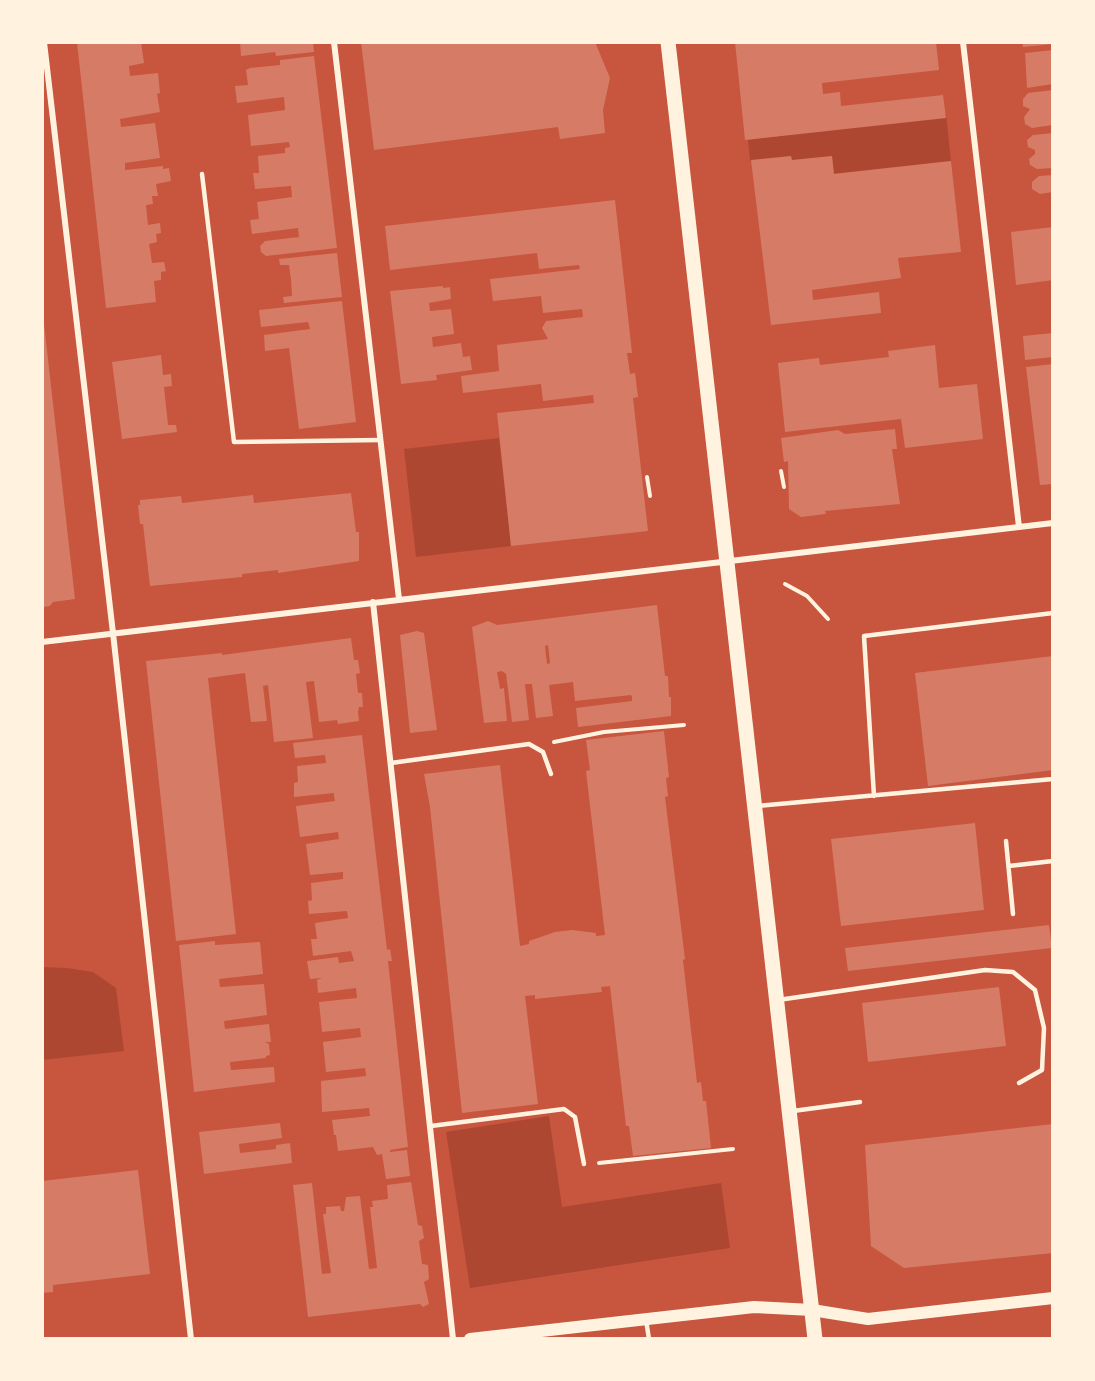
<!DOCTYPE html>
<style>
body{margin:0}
#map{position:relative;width:1095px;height:1381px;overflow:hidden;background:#c8553d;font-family:Mulish,sans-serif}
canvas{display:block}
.frame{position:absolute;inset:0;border:44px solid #fff3e0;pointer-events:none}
</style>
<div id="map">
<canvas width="1095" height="1381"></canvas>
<div class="frame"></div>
</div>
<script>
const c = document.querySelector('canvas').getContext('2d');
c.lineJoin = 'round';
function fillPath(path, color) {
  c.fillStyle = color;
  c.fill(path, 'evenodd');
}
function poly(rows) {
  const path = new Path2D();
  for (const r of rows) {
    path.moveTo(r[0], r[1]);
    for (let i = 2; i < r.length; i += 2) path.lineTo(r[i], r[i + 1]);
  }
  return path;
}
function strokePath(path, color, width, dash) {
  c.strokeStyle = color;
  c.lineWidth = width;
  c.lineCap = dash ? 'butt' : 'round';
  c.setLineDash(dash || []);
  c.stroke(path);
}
fillPath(poly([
 [946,114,951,161,831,174,789,163,788,157,750,161,748,140],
 [499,438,511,546,416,557,404,449],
 [42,967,67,968,93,972,116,988,124,1051,42,1060],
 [549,1116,562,1207,721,1183,730,1248,470,1288,446,1132]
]), '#ae4732');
fillPath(poly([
 [77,42,141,42,144,63,129,66,130,76,158,73,160,93,157,94,160,112,120,119,121,127,155,123,160,158,125,163,125,170,163,166,163,169,169,168,171,181,156,184,158,196,152,196,153,204,146,205,148,225,160,223,161,233,156,234,157,242,149,244,152,263,164,262,166,271,161,272,161,280,154,281,156,302,106,308],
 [240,42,313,42,314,52,276,56,275,52,241,56],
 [361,42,595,42,610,78,603,110,605,133,560,139,558,127,374,150],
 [735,42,936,42,939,70,822,83,823,94,840,92,841,106,943,95,946,118,745,140],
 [1022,42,1053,42,1053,44,1023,47],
 [1053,50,1053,84,1027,88,1025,53],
 [314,56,337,248,266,256,261,252,260,246,265,241,299,237,298,228,252,234,250,220,259,219,257,202,292,197,291,186,255,189,253,173,259,173,258,156,285,153,285,148,290,147,289,142,251,146,248,115,285,110,284,97,237,103,235,86,248,85,246,70,250,68,280,65,280,60],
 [1053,90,1053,125,1032,128,1025,124,1024,117,1030,109,1023,106,1023,99,1028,93],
 [1053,133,1053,168,1037,169,1030,165,1029,159,1035,154,1035,150,1028,147,1027,140,1033,135],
 [791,156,792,160,832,156,834,174,951,161,961,252,898,258,901,278,812,290,813,300,879,292,881,313,771,325,751,160],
 [1053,175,1053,192,1040,194,1032,189,1032,182,1039,176],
 [615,200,632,353,627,353,630,374,635,373,638,397,633,398,648,531,511,546,497,413,594,403,593,395,543,401,541,384,463,393,461,376,499,371,497,345,548,339,542,328,546,321,583,317,582,309,543,313,541,296,493,301,490,279,580,269,579,265,539,269,537,253,390,270,385,226],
 [1053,227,1053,280,1016,285,1011,232],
 [337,253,342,297,284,303,283,297,292,296,291,280,289,265,280,265,279,259],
 [443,286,443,288,450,287,451,299,429,303,430,311,451,309,454,334,432,337,433,347,461,343,463,357,470,356,472,370,436,375,437,380,401,384,390,291],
 [342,301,356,422,299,429,289,348,265,351,264,335,310,329,308,322,261,327,259,310],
 [42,306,75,599,53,602,50,606,44,607],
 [1053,333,1053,357,1025,360,1023,336],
 [935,345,939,388,977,384,983,439,905,448,901,419,785,432,778,363,819,358,820,365,889,357,888,351],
 [161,355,163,375,171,374,172,386,164,387,168,425,176,425,177,432,122,439,112,362],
 [1053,364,1053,484,1040,485,1026,367],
 [895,429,897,449,892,449,900,504,825,511,826,514,801,517,789,509,788,461,784,462,781,438,838,430,845,434],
 [351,493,356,532,359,532,359,561,278,573,278,570,242,574,242,577,150,586,143,524,140,524,138,505,140,505,140,500,181,496,182,503,253,495,254,503],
 [657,605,665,676,668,676,669,697,671,697,671,716,578,727,576,708,632,701,632,697,631,695,575,701,573,682,549,685,553,716,536,718,532,684,525,684,529,720,512,722,506,674,502,671,497,672,500,689,504,688,507,721,484,723,472,627,488,621,497,625],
 [548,645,550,663,547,664,545,646],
 [417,631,424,633,437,730,410,733,400,635],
 [351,638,354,660,358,660,360,673,356,674,358,693,362,693,363,707,359,707,358,712,359,721,338,724,337,720,319,722,314,681,306,682,313,738,274,742,268,685,263,686,267,721,251,722,245,673,208,678,236,934,176,941,146,661,222,653,222,655],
 [1053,656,1053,770,928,786,915,673],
 [664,731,669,777,666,778,668,796,665,797,685,959,683,960,697,1083,701,1082,703,1101,706,1101,711,1148,633,1156,629,1126,626,1126,610,986,601,987,602,992,535,999,535,995,525,996,538,1104,462,1113,430,807,424,774,500,765,520,946,529,944,529,941,555,932,572,930,596,933,596,936,605,935,586,771,590,770,586,740],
 [362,735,387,950,390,949,392,961,388,961,408,1147,390,1150,390,1152,407,1150,410,1176,386,1179,382,1154,377,1155,373,1147,338,1151,336,1135,334,1135,332,1120,370,1116,369,1108,322,1112,321,1081,366,1076,365,1068,326,1072,323,1042,361,1037,360,1028,322,1032,319,1002,357,998,356,988,318,993,317,980,322,978,310,979,307,961,338,957,339,963,354,961,351,951,313,956,311,939,317,939,315,923,348,918,347,911,309,914,308,901,312,900,311,883,343,879,343,872,310,875,306,844,339,839,338,832,300,837,296,806,335,801,334,796,334,793,294,797,294,783,298,782,297,766,326,763,325,755,295,758,293,743],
 [975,823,984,910,841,926,831,839],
 [1049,925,1052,948,848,971,845,948],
 [215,941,215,945,260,942,263,974,219,979,220,987,264,984,267,1015,224,1021,225,1029,269,1024,271,1042,265,1042,269,1044,270,1055,266,1056,266,1058,230,1062,231,1070,274,1067,275,1082,194,1092,179,945],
 [999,987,1006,1046,868,1062,862,1003],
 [280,1123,282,1138,239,1144,240,1153,276,1149,276,1145,290,1143,292,1163,204,1174,199,1132],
 [1053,1124,1053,1253,904,1268,871,1246,865,1145],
 [138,1170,150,1274,53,1285,53,1292,42,1293,42,1181],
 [411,1182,418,1225,422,1226,424,1238,419,1241,422,1264,428,1265,429,1279,424,1282,429,1304,423,1307,420,1304,308,1317,293,1185,312,1183,322,1274,331,1273,323,1214,326,1214,326,1207,340,1206,341,1211,344,1211,346,1197,360,1196,369,1269,377,1268,370,1207,373,1207,372,1201,388,1199,387,1185]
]), '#d67c66');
strokePath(poly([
 [781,471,784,487],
 [647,477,650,496],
 [785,584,807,596,828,619],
 [554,742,604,732,684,725],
 [599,1163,733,1149]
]), '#fff3e0', 4);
strokePath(poly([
 [202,174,234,442,380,440],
 [391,763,529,744,543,752,551,774],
 [874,796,864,636,1053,613],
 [757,806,1053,779],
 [1006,841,1013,914],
 [1009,866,1053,861],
 [778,1000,985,970,1013,972,1035,990,1044,1028,1042,1070,1019,1083],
 [793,1111,860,1102],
 [431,1126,564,1109,575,1117,584,1164],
 [646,1320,649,1339]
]), '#fff3e0', 4.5);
strokePath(poly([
 [44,42,113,633,191,1339],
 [334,42,399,599],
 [963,42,1019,527],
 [373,602,453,1339],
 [42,642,1053,523]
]), '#fff3e0', 6);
strokePath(poly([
 [470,1339,754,1307,812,1310,868,1319,1053,1298]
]), '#fff3e0', 12);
strokePath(poly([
 [668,42,815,1339]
]), '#fff3e0', 15);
</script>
